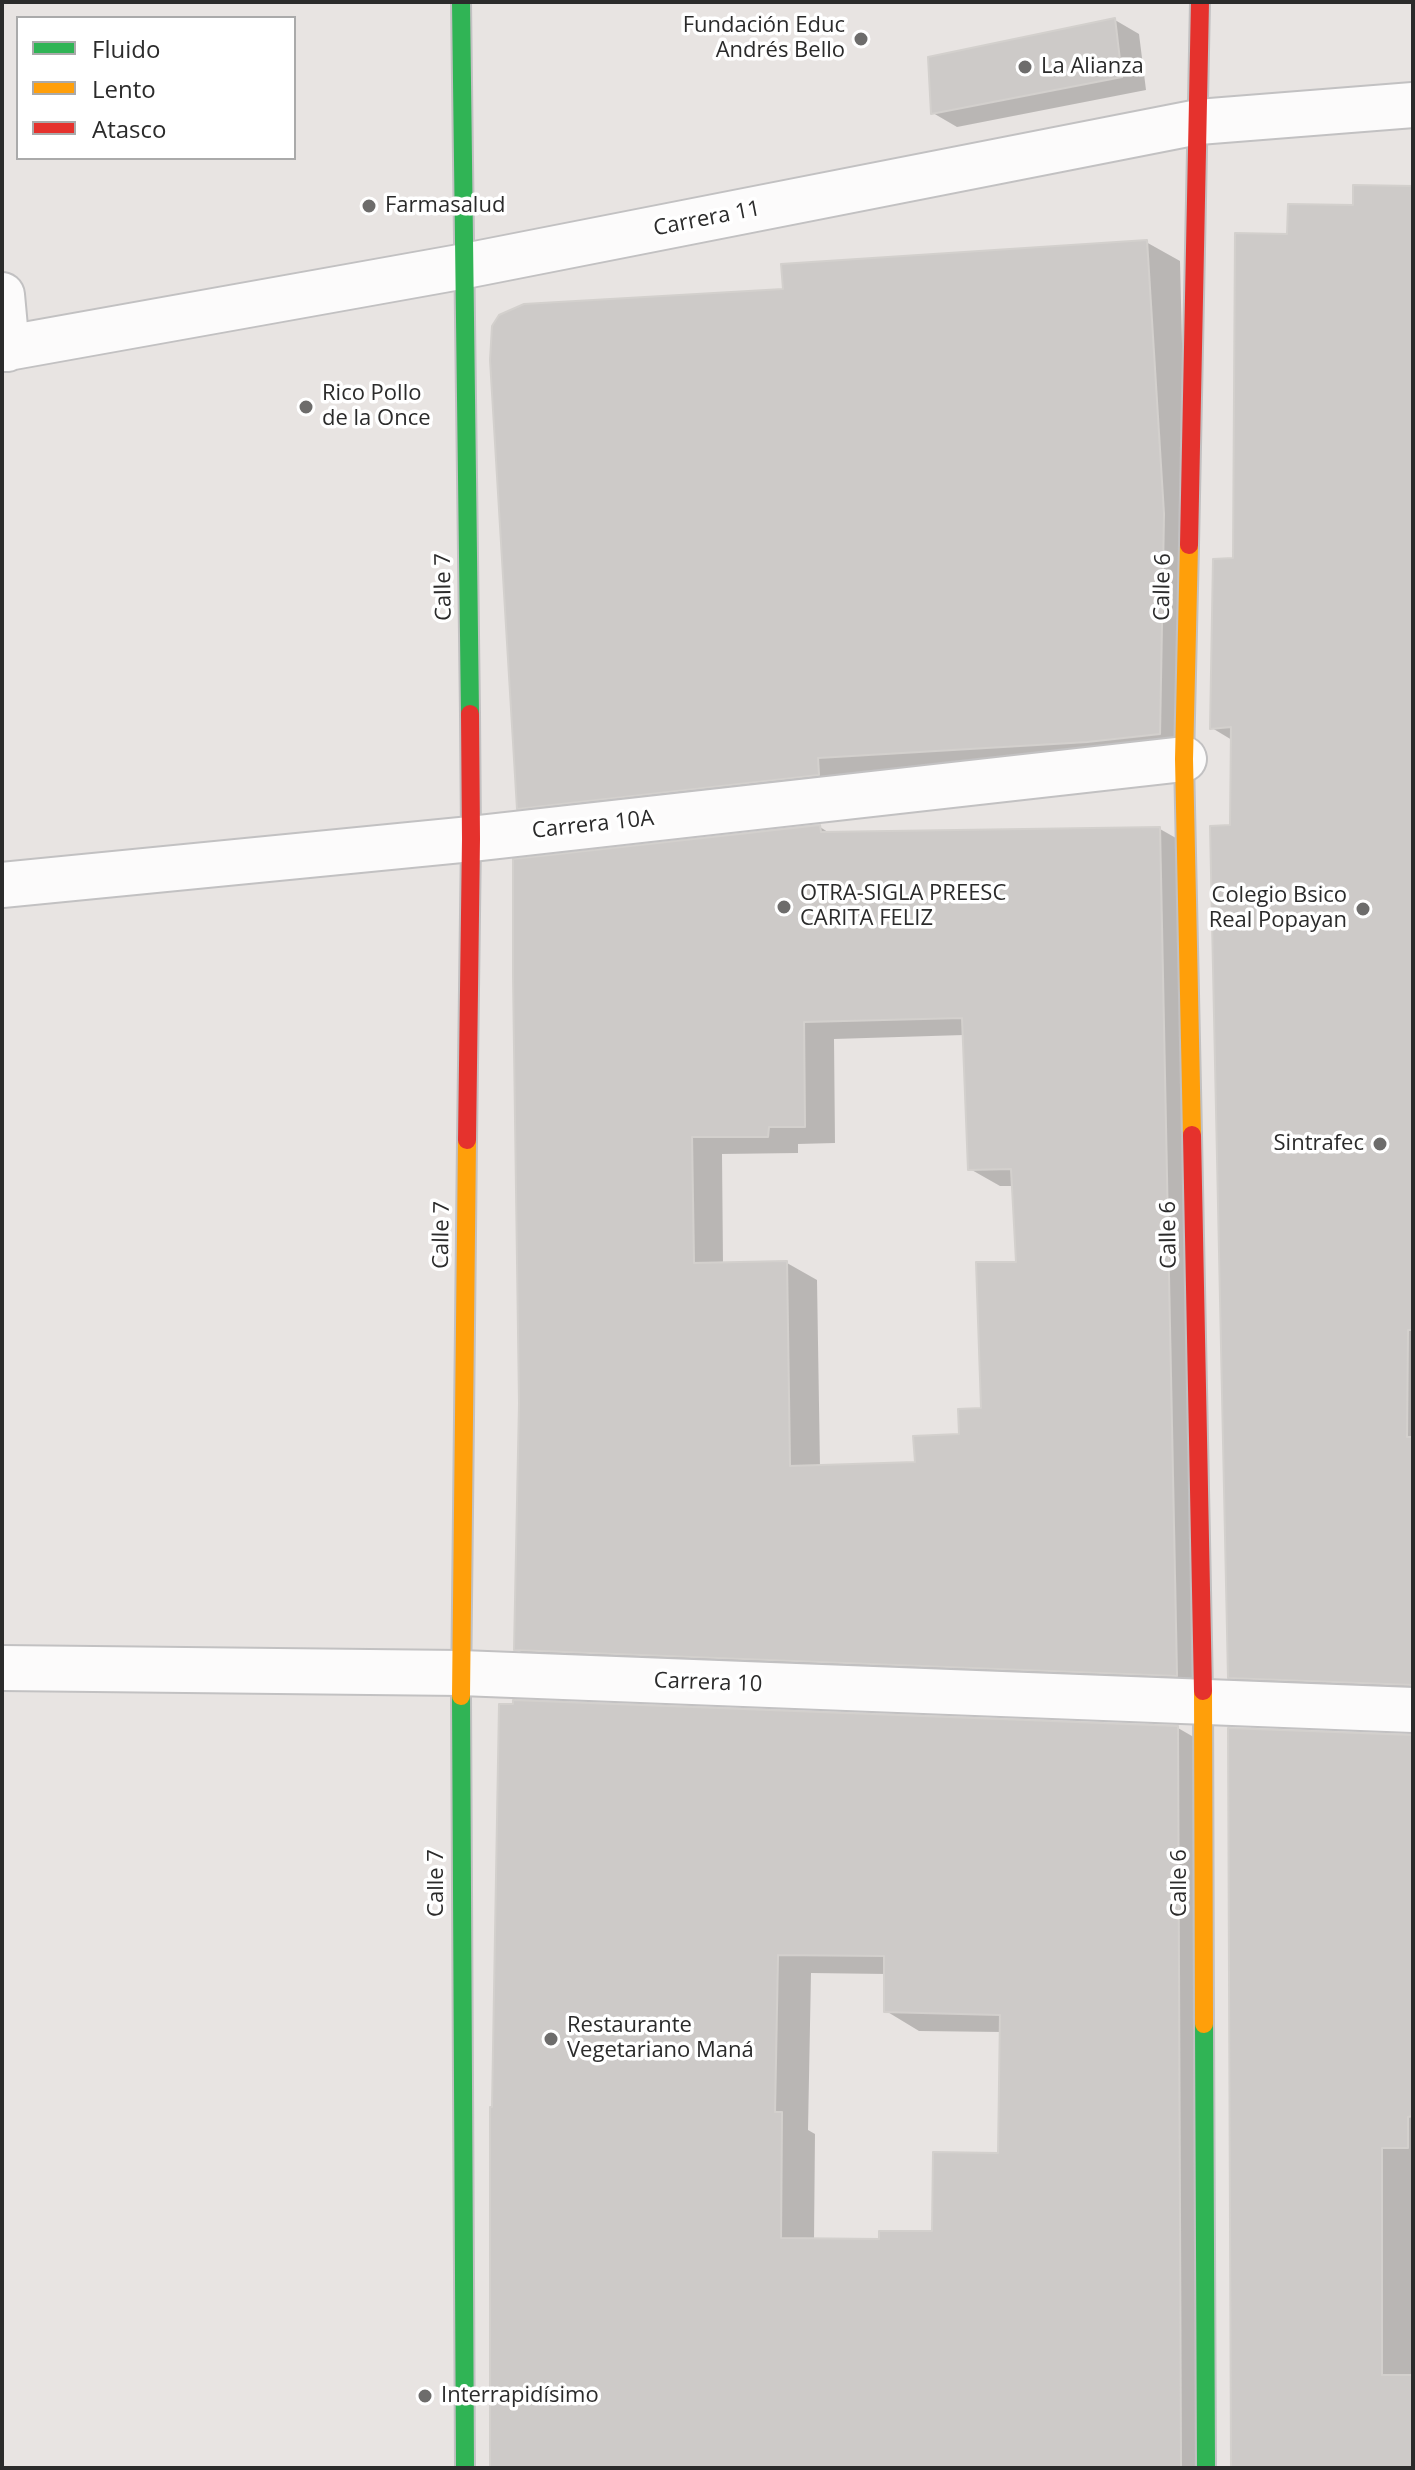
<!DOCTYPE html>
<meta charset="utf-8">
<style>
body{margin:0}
#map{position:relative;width:1415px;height:2470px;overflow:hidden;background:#e8e4e2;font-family:"Open Sans",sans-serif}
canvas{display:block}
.frame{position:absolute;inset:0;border:4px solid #2b2b2b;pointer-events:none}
.legend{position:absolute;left:16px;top:16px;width:280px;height:144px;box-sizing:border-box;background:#fff;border:2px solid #aaa;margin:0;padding:10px 14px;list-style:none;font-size:24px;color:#2b2b2b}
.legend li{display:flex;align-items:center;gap:16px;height:40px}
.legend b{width:40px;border:2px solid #aaa}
</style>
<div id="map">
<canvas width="1415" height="2470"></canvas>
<div class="frame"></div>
<ul class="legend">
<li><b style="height:10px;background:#30b455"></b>Fluido</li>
<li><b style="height:10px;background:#ff9f0a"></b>Lento</li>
<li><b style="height:10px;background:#e5322d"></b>Atasco</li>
</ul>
</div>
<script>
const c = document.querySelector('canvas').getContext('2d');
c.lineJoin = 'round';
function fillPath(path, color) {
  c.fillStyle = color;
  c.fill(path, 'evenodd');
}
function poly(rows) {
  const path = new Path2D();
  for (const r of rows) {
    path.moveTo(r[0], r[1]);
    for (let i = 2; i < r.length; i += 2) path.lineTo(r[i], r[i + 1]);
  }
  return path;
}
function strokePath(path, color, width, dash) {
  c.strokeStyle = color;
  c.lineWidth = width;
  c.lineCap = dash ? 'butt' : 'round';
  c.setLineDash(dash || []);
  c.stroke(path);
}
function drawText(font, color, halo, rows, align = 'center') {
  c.font = font + ' "Open Sans",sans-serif';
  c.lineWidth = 7;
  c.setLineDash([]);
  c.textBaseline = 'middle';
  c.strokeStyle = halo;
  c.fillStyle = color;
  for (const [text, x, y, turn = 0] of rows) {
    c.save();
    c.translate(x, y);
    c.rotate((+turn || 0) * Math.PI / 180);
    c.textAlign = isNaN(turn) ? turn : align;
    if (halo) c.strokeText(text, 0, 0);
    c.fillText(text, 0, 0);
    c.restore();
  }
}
fillPath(poly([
 [1115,20,1139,34,1146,90,957,127,933,113],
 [1413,187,1413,1702,1263,1696,1230,1677,1232,740,1212,728,1235,560,1289,236,1355,207],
 [1146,242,1180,261,1192,753,552,827,519,807,785,291],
 [820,827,831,834,1160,829,1190,846,1207,1692,546,1666,516,1649,521,1403],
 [964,1035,970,1169,1000,1186,1014,1186,1018,1264,983,1410,961,1436,917,1464,820,1467,817,1280,787,1263,723,1264,722,1154,798,1153,798,1144,835,1143,834,1039],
 [1178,1728,1211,1747,1214,2468,492,2468,492,2109],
 [811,1973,886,1974,886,2011,919,2031,1002,2032,1000,2155,934,2233,881,2241,814,2240,815,2134,808,2130],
 [1413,1737,1413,2468,1233,2468]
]), '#0003');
const building = poly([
 [1115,18,1122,77,931,114,928,57,1115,18],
 [1353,185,1413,186,1413,1330,1408,1330,1407,1437,1413,1437,1413,1685,1228,1678,1210,826,1230,825,1231,727,1210,729,1213,559,1233,558,1235,233,1287,234,1288,204,1353,205,1353,185],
 [1147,240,1164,514,1160,734,1087,742,818,758,819,775,517,809,490,360,492,326,499,315,524,304,783,289,781,264,1147,240],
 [820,825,821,832,1160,827,1177,1676,514,1650,519,1403,513,976,513,859,820,825],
 [962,1018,968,1170,1011,1169,1016,1262,976,1262,981,1408,958,1409,959,1434,913,1436,915,1462,790,1466,787,1261,694,1263,692,1137,768,1137,769,1127,805,1127,804,1022,962,1018],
 [513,1700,1178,1726,1181,2468,490,2468,490,2107,492,2107,499,1704,513,1704,513,1700],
 [778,1955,884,1956,884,2012,1000,2015,998,2153,933,2152,932,2231,879,2231,879,2239,781,2238,782,2112,775,2112,778,1955],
 [1228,1728,1413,1735,1413,2116,1408,2117,1408,2148,1382,2148,1382,2375,1413,2375,1413,2468,1231,2468,1228,1728]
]);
fillPath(building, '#cdcac8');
strokePath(building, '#d3d0cd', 2);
const street = poly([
 [2,295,7,349],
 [2,349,465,266,1198,122,1413,105],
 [2,885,471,839,1184,759],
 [2,1668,461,1673,1413,1710]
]);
const fast = poly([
 [461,2,470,714],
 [461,1696,465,2468],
 [1204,2024,1206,2468]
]);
const slow = poly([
 [1189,545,1184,759,1192,1135],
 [1203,1691,1204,2024],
 [461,1696,467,1140]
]);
const jam = poly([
 [1189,545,1200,2],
 [1192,1135,1203,1691],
 [467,1140,471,839,470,714]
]);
strokePath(street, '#c2c1c2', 48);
strokePath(fast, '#c2c1c2', 22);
strokePath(slow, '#c2c1c2', 22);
strokePath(jam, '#c2c1c2', 22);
strokePath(street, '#fcfbfb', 44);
strokePath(fast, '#30b455', 18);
strokePath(slow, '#ff9f0a', 18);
strokePath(jam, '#e5322d', 18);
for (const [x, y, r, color] of [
 [861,39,8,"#6d6c6b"],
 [1025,67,8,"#6d6c6b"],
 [369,206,8,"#6d6c6b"],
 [306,407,8,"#6d6c6b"],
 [784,907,8,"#6d6c6b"],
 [1363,909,8,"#6d6c6b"],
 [1380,1144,8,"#6d6c6b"],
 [551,2039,8,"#6d6c6b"],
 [425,2396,8,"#6d6c6b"]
]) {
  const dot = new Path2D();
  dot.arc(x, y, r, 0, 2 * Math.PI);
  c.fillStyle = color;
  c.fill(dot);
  strokePath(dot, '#fff', 3);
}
drawText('22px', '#2b2b2b', '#fff', [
 ["Fundación Educ",845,26,"right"],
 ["Andrés Bello",845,51,"right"],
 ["La Alianza",1041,67],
 ["Farmasalud",385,206],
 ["Rico Pollo",322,394],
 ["de la Once",322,419],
 ["OTRA-SIGLA PREESC",800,894],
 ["CARITA FELIZ",800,919],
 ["Colegio Bsico",1347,896,"right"],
 ["Real Popayan",1347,921,"right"],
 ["Sintrafec",1364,1144,"right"],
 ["Restaurante",567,2026],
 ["Vegetariano Maná",567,2051],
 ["Interrapidísimo",441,2396]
], 'left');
drawText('22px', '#2b2b2b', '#fff', [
 ["Carrera 11",707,219,-11],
 ["Calle 7",444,587,-91],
 ["Calle 6",1163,587,-89],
 ["Carrera 10A",593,825,-6],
 ["Calle 7",442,1235,-89],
 ["Calle 6",1169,1235,-91],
 ["Carrera 10",708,1683,2],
 ["Calle 7",437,1883,-90],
 ["Calle 6",1180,1883,-90]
]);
</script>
